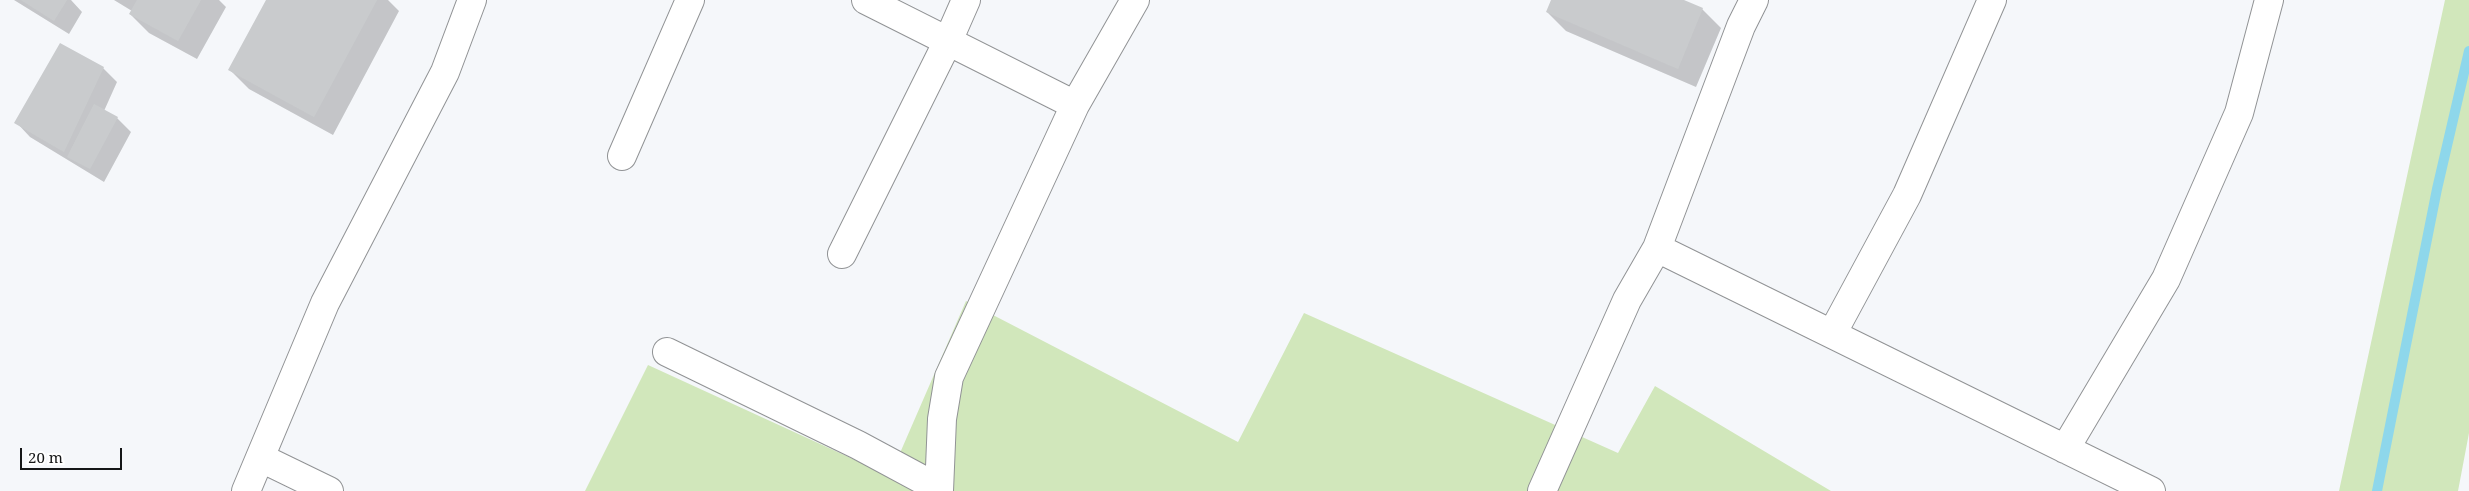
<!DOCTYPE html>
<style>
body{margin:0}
#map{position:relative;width:2469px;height:491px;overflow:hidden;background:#f5f7fa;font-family:"Noto Serif",serif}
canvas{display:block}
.scale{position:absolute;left:20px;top:448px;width:102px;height:22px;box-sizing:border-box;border:2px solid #151617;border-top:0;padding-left:6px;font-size:15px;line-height:18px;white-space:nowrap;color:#151617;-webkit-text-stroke:4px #fff;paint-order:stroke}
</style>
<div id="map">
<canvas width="2469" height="491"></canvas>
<div class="scale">20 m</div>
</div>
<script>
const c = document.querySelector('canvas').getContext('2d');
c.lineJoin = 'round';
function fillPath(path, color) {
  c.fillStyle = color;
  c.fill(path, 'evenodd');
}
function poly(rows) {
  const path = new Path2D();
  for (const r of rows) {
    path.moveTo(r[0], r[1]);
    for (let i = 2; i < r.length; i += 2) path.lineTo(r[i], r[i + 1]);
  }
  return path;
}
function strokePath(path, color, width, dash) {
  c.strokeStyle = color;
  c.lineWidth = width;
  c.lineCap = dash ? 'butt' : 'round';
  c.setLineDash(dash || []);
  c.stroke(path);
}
fillPath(poly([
 [2445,0,2469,0,2469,433,2458,491,2339,491],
 [966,301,1238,442,1304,313,1618,453,1655,386,1831,491,585,491,648,365,890,476]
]), '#d1e7bb');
fillPath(poly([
 [14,0,71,0,82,12,69,34],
 [114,0,219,0,226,7,197,59,149,33,130,14,132,11],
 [267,0,388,0,399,11,333,135,249,89,230,70],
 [1552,0,1681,0,1702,9,1721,28,1696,87,1566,31,1547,12],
 [103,68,117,82,104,111,117,118,131,132,104,182,30,137,16,122]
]), '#0003');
strokePath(poly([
 [2377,491,2437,189,2469,51]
]), '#8ed7eb', 10);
fillPath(poly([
 [21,0,67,0,54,21],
 [137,0,201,0,178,41,129,14],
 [266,0,377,0,314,117,228,70],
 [1551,0,1684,0,1703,8,1678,69,1546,12],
 [60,43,104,67,64,152,14,123],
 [94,104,118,117,90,169,67,157]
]), '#c9cbcd');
const minor = poly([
 [866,0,1075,105],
 [622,156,690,0],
 [1657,248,2151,491],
 [842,254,948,41,966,0],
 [1832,334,1907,195,1992,0],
 [667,352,858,445,938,488],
 [2065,449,2166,279,2239,113,2269,0],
 [261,458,329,491],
 [246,491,325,303,445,72,472,0],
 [939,491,942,419,949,377,1075,105,1135,0],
 [1542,491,1627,300,1657,248,1741,26,1754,0]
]);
strokePath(minor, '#919395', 30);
strokePath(minor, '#fff', 28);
</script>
